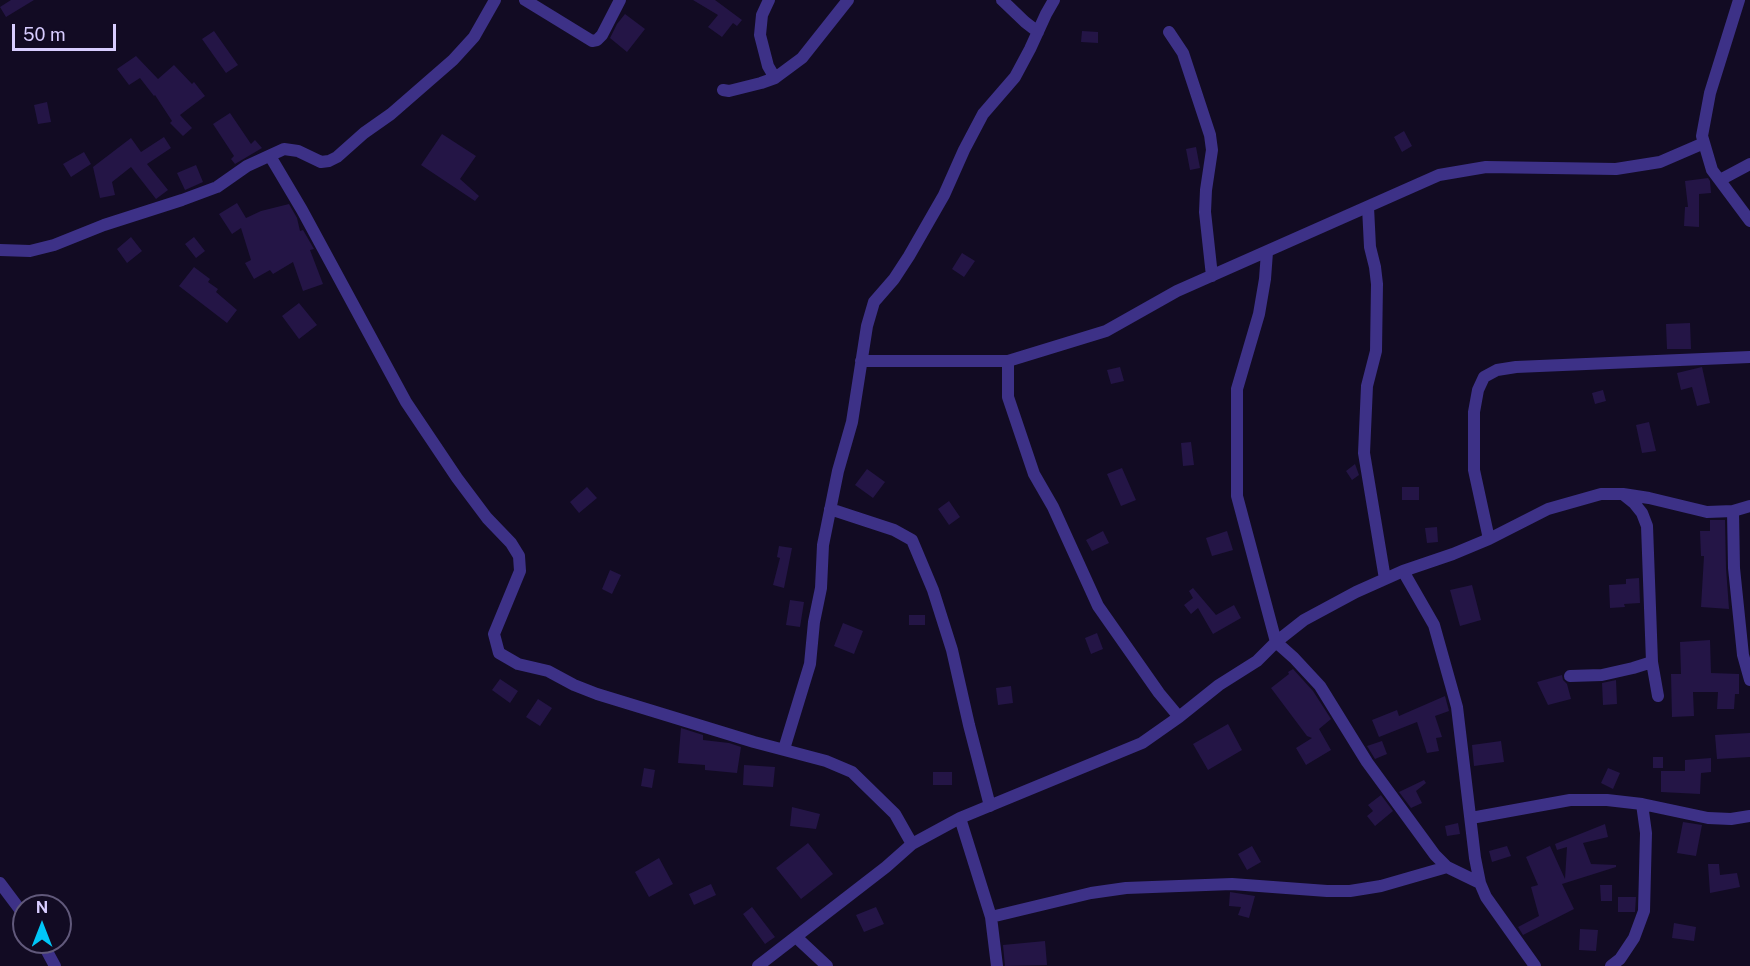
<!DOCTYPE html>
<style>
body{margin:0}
#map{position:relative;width:1750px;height:966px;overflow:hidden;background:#120b23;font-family:"Public Sans",sans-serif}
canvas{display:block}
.north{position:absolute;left:12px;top:894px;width:60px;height:60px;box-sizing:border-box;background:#120b23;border:2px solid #61597b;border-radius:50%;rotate:0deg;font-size:16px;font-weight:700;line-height:24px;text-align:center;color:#d8cdff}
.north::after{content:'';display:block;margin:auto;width:21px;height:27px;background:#00c7f8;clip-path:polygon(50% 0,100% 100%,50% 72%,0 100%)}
.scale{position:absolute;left:12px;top:24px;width:104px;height:27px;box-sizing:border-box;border:3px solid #d8cdff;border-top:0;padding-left:8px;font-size:18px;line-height:21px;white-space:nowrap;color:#d8cdff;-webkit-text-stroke:4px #120b23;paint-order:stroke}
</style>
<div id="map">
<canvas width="1750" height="966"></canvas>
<div class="north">N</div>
<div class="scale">50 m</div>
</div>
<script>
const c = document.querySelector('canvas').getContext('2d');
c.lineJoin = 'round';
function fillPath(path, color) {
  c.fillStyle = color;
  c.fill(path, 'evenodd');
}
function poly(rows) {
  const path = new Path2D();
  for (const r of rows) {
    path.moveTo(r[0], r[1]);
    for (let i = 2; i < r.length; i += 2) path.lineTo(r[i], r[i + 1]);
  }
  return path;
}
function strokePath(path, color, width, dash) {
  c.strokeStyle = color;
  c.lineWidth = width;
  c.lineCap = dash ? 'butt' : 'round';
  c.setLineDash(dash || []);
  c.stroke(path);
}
fillPath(poly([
 [11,0,34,0,6,17,0,7],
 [693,0,715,0,742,20,737,26,733,23,722,37,708,27,718,15],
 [625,14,645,29,627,52,610,38,617,24],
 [214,31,238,65,226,73,202,39],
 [1082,31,1098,32,1098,43,1081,42],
 [136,56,158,79,174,65,192,84,194,82,205,96,180,115,192,128,183,136,170,123,172,121,155,95,154,96,140,78,129,85,117,69],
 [47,102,51,122,38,124,34,105],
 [230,113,251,144,255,140,262,148,235,164,231,159,234,156,213,124],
 [1404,131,1412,146,1402,152,1394,137],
 [442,134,476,156,460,179,479,196,475,201,421,165],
 [164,137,171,148,147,164,168,190,156,199,131,167,112,182,115,195,100,198,93,167,131,138,141,152],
 [1196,147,1200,168,1190,170,1186,149],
 [84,152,91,164,71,177,63,164],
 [196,165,203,182,185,190,177,173],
 [1708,178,1710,181,1711,193,1699,194,1699,227,1684,226,1685,207,1688,207,1685,181],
 [237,203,246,218,261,211,289,204,297,218,300,231,303,230,314,249,310,250,323,284,303,291,293,262,273,274,270,270,254,279,245,263,251,260,241,228,232,234,219,214],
 [131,237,142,251,127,263,117,249],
 [194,237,205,251,196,258,185,244],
 [962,253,975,261,964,277,952,269],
 [194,267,210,279,208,282,218,289,216,292,237,310,227,323,179,286],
 [299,303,317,325,299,339,282,316],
 [1690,323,1691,349,1667,349,1666,324],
 [1120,367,1124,381,1111,384,1107,370],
 [1702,367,1710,403,1697,406,1692,387,1681,390,1677,373],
 [1603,390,1606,401,1595,404,1592,393],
 [1649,422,1656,451,1642,453,1636,425],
 [1191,442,1194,465,1183,466,1181,443],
 [1355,464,1359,475,1352,480,1346,471],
 [1122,468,1136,500,1121,506,1107,474],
 [867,469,885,482,873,498,855,485],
 [587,487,597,498,579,513,570,502],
 [1402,487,1419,487,1419,500,1402,500],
 [949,501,960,517,949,525,938,509],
 [1710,520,1725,520,1726,568,1729,609,1701,607,1704,556,1701,556,1700,531,1710,531],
 [1437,527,1438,542,1427,543,1425,528],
 [1103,531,1109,543,1092,551,1086,540],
 [1227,531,1233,550,1212,556,1206,538],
 [779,546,792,548,784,588,773,585,780,558,777,557],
 [610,570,621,575,612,594,602,589],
 [1639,578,1640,603,1624,604,1625,607,1610,608,1609,585,1626,584,1626,579],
 [1472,585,1481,620,1460,626,1450,590],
 [1193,588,1216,615,1234,605,1241,618,1213,634,1198,608,1191,614,1184,605,1193,598,1189,591],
 [790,600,804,602,800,627,786,625],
 [909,615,925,615,925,625,909,625],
 [843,623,863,631,854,654,834,646],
 [1097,633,1103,649,1091,654,1085,638],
 [1710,640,1711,673,1739,674,1739,694,1735,694,1734,709,1717,709,1718,692,1693,692,1694,716,1672,717,1671,674,1681,674,1680,642],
 [1293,669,1313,691,1331,719,1319,729,1331,750,1306,765,1296,748,1312,738,1307,736,1271,688,1289,674,1288,672],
 [1562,675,1563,680,1567,684,1571,699,1548,705,1537,682],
 [500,679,518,691,510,703,492,690],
 [1616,680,1617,704,1603,705,1602,683],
 [1011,686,1013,703,998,705,996,688],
 [1445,696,1449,711,1435,716,1442,737,1436,738,1439,751,1427,753,1417,722,1379,737,1372,720,1397,710,1399,716],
 [538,699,552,708,540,726,526,717],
 [1228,724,1242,750,1208,770,1193,744],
 [681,728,703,735,703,740,729,743,741,747,737,773,705,770,705,765,678,763],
 [1750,733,1750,757,1717,759,1715,735],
 [1382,741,1387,754,1375,759,1367,746],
 [1501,741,1504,762,1474,766,1472,745],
 [1653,757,1663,757,1663,768,1653,768],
 [1711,758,1711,772,1701,773,1700,794,1661,792,1661,771,1685,771,1685,760],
 [744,765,775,767,773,787,743,785],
 [644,768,655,770,652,788,641,786],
 [1608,768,1620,773,1613,789,1601,783],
 [933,772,952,772,952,785,933,785],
 [1424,780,1426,783,1416,791,1422,803,1411,808,1399,792],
 [1381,795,1393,811,1375,826,1367,816,1373,811,1368,805],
 [792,807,820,814,816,829,790,826],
 [1683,822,1702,825,1696,856,1677,853],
 [1458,823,1460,834,1447,836,1445,826],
 [1605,824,1608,837,1583,843,1591,864,1616,865,1616,867,1562,884,1574,909,1523,935,1518,927,1539,916,1531,887,1538,885,1526,857,1550,846,1565,879,1567,847,1557,850,1555,844],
 [808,843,833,874,801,899,776,868],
 [1252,846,1261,862,1247,870,1238,854],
 [1507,846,1511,856,1492,862,1489,851],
 [659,858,673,884,649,897,635,872],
 [1708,864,1719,864,1720,875,1737,873,1740,887,1710,893],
 [711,884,716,895,694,905,689,894],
 [1600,885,1612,885,1612,901,1601,901],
 [1230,892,1255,896,1249,918,1238,915,1241,907,1229,906],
 [1618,897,1636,897,1635,912,1618,912],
 [752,907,775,937,765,944,743,914],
 [876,907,884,924,864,932,856,915],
 [1674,923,1696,927,1694,941,1672,938],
 [1580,929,1598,930,1596,951,1579,950],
 [1045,941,1047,965,1005,966,1003,945]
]), '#241546');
strokePath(poly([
 [525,0,592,41,597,40,602,35,620,0],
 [769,0,762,15,760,35,768,66,775,78],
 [1002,0,1025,22,1038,32],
 [1739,0,1710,93,1702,136,1712,170,1750,221],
 [1169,32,1183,53,1210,135,1212,150,1206,190,1205,212,1212,276],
 [723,90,729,91,761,83,775,78,802,58,848,0],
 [270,156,302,210,406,402,457,478,487,518,511,543,519,556,520,571,494,634,499,653,518,664,548,671,574,685,597,694,754,742,826,761,852,772,895,814,912,844],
 [1720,180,1750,164],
 [1368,207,1370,247,1375,267,1377,284,1376,351,1367,386,1364,453,1385,579],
 [0,250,30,251,54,245,104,225,182,200,217,187,247,166,284,149,298,151,321,162,329,161,337,157,364,133,391,114,453,60,474,37,495,0],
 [1267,252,1265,279,1259,314,1237,389,1237,496,1276,642,1294,658,1320,686,1367,762,1435,855,1447,867,1480,883],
 [861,361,1008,361,1106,331,1177,291,1439,175,1486,167,1616,169,1660,162,1704,143],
 [1008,361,1008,397,1034,474,1053,507,1098,606,1159,693,1179,717],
 [830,509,894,530,912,540,933,590,952,650,969,725,990,806],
 [1733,511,1734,568,1743,655,1750,680],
 [1489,539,1474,470,1474,412,1478,390,1484,377,1497,370,1516,367,1750,357],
 [1403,571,1434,625,1457,707,1475,858,1480,883,1486,897,1535,966],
 [1652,662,1658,696],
 [1570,676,1602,675,1633,668,1652,662,1647,526,1642,513,1634,503,1624,495],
 [784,749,810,664,814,622,821,588,823,545,838,471,852,422,867,326,874,302,894,279,909,256,944,195,964,150,983,114,1015,77,1030,49,1046,14,1054,0],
 [960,818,991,917,997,966],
 [1471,818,1570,800,1607,800,1642,804,1708,818,1731,819,1750,816],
 [0,883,24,915],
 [991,917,1091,893,1126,888,1232,884,1327,891,1350,891,1381,886,1447,867],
 [796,937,827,966],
 [42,942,55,966],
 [758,966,886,867,912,844,960,818,1142,743,1179,717,1219,685,1257,661,1276,642,1304,620,1356,592,1403,571,1453,554,1489,539,1548,509,1601,494,1623,494,1649,498,1707,512,1733,511,1750,506],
 [1611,966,1620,959,1634,938,1644,911,1646,833,1642,804]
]), '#3d3187', 12);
</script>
